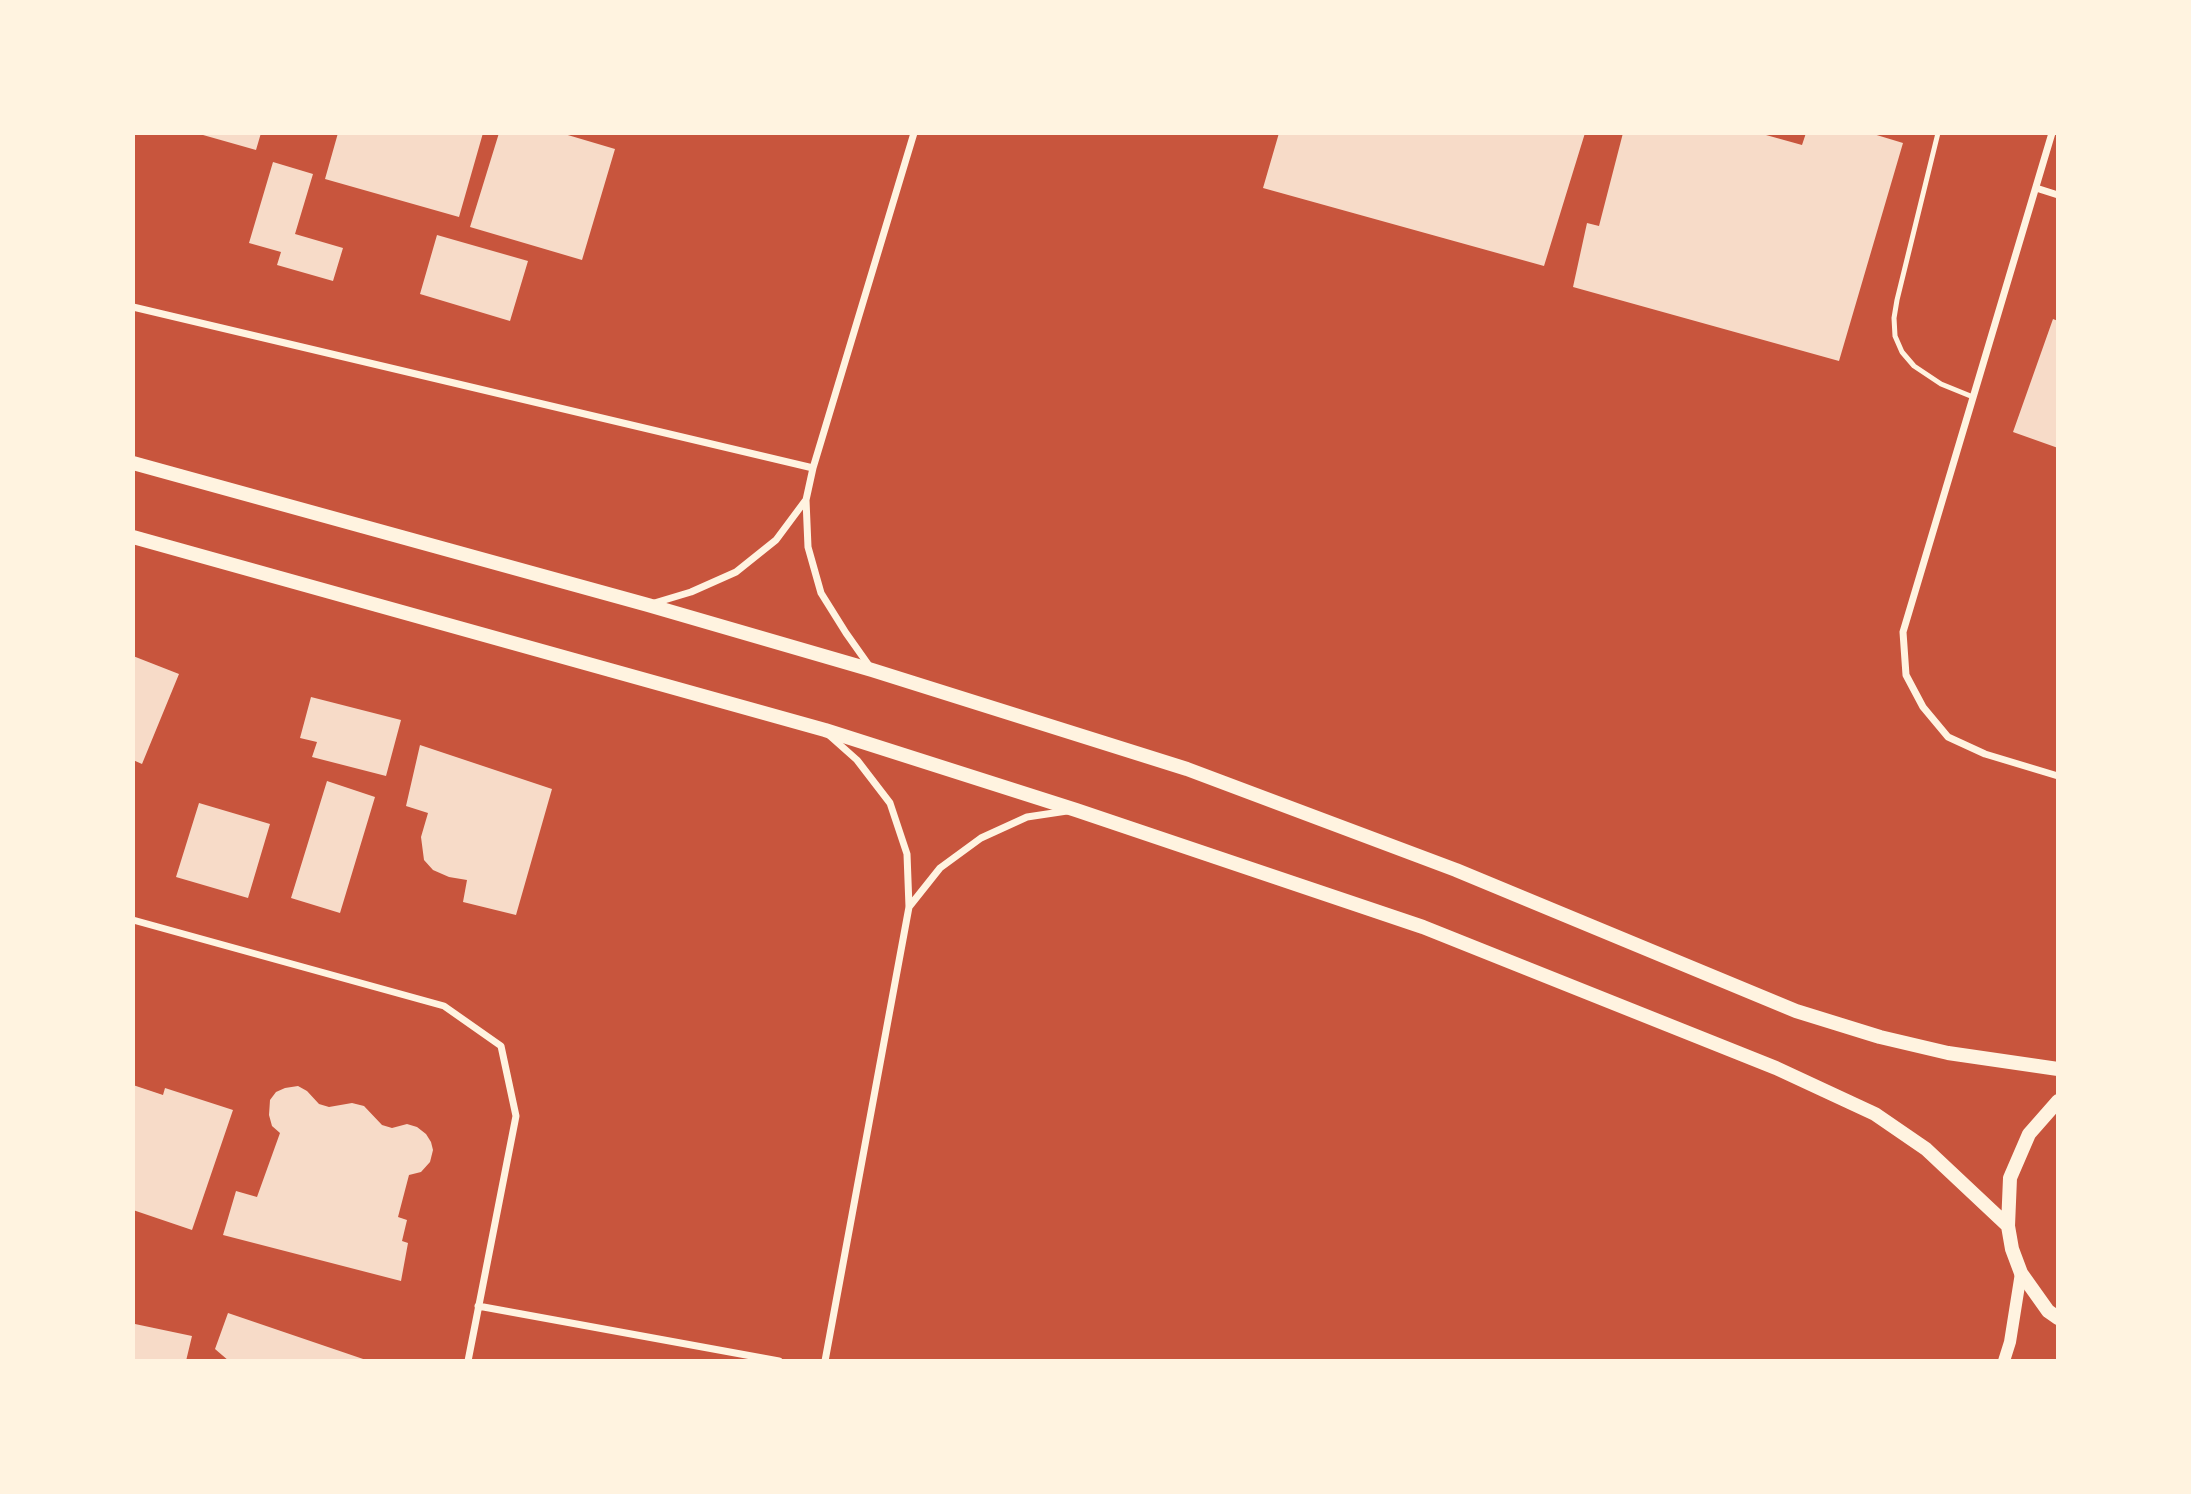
<!DOCTYPE html>
<style>
body{margin:0}
#map{position:relative;width:2191px;height:1494px;overflow:hidden;background:#c8553d;font-family:Rubik,sans-serif}
canvas{display:block}
.frame{position:absolute;inset:0;border:135px solid #fff3e0;pointer-events:none}
</style>
<div id="map">
<canvas width="2191" height="1494"></canvas>
<div class="frame"></div>
</div>
<script>
const c = document.querySelector('canvas').getContext('2d');
c.lineJoin = 'round';
function fillPath(path, color) {
  c.fillStyle = color;
  c.fill(path, 'evenodd');
}
function poly(rows) {
  const path = new Path2D();
  for (const r of rows) {
    path.moveTo(r[0], r[1]);
    for (let i = 2; i < r.length; i += 2) path.lineTo(r[i], r[i + 1]);
  }
  return path;
}
function strokePath(path, color, width, dash) {
  c.strokeStyle = color;
  c.lineWidth = width;
  c.lineCap = dash ? 'butt' : 'round';
  c.setLineDash(dash || []);
  c.stroke(path);
}
fillPath(poly([
 [196,133,261,133,256,150],
 [338,133,483,133,459,217,325,179],
 [499,133,561,133,615,149,582,260,470,227],
 [1279,133,1585,133,1544,266,1263,188],
 [1623,133,1767,133,1766,135,1802,145,1806,133,1870,133,1903,143,1839,361,1573,287,1587,223,1599,226],
 [273,162,313,174,295,234,343,248,333,281,277,265,281,252,249,243],
 [437,235,528,261,510,321,420,294],
 [2053,319,2058,321,2058,448,2013,432],
 [133,656,179,674,142,764,133,760],
 [311,697,401,720,386,776,312,757,317,742,300,738],
 [420,745,552,789,516,915,463,902,467,880,449,877,433,870,424,860,421,837,428,813,406,806],
 [327,781,375,797,340,913,291,898],
 [199,803,270,824,248,898,176,877],
 [133,1085,163,1095,165,1088,233,1110,192,1230,133,1210],
 [298,1086,307,1091,319,1104,329,1107,352,1103,364,1106,382,1125,392,1128,407,1124,417,1127,426,1134,431,1142,433,1150,430,1162,421,1172,409,1175,398,1217,407,1220,402,1241,408,1243,401,1281,223,1235,236,1191,257,1197,280,1133,272,1126,269,1115,270,1100,276,1092,285,1088],
 [228,1313,369,1361,229,1361,215,1349],
 [135,1324,192,1336,186,1361,133,1361,133,1334]
]), '#f7dbc8');
strokePath(poly([
 [1938,133,1897,300,1894,318,1895,336,1902,352,1914,366,1941,384,1973,397]
]), '#fff3e0', 5);
strokePath(poly([
 [2052,133,1903,632,1906,675,1923,707,1948,737,1985,754,2058,776],
 [2036,188,2058,195],
 [133,307,813,468],
 [651,604,691,592,736,572,776,540,805,501],
 [870,667,846,633,821,593,808,547,806,500,813,468,914,133],
 [909,907,940,868,981,838,1027,817,1067,811],
 [133,920,444,1006,501,1046,516,1116,468,1361],
 [478,1306,779,1361],
 [825,1361,909,907,907,854,890,803,857,760,830,736]
]), '#fff3e0', 7);
strokePath(poly([
 [2004,1361,2010,1342,2021,1273]
]), '#fff3e0', 12);
strokePath(poly([
 [133,463,648,605,872,670,1187,769,1456,870,1796,1011,1880,1037,1948,1053,2058,1069],
 [133,537,825,730,1076,810,1423,927,1776,1068,1875,1114,1926,1149,2008,1226],
 [2058,1101,2029,1134,2010,1178,2008,1226,2012,1249,2021,1273,2048,1311,2058,1318]
]), '#fff3e0', 14);
</script>
